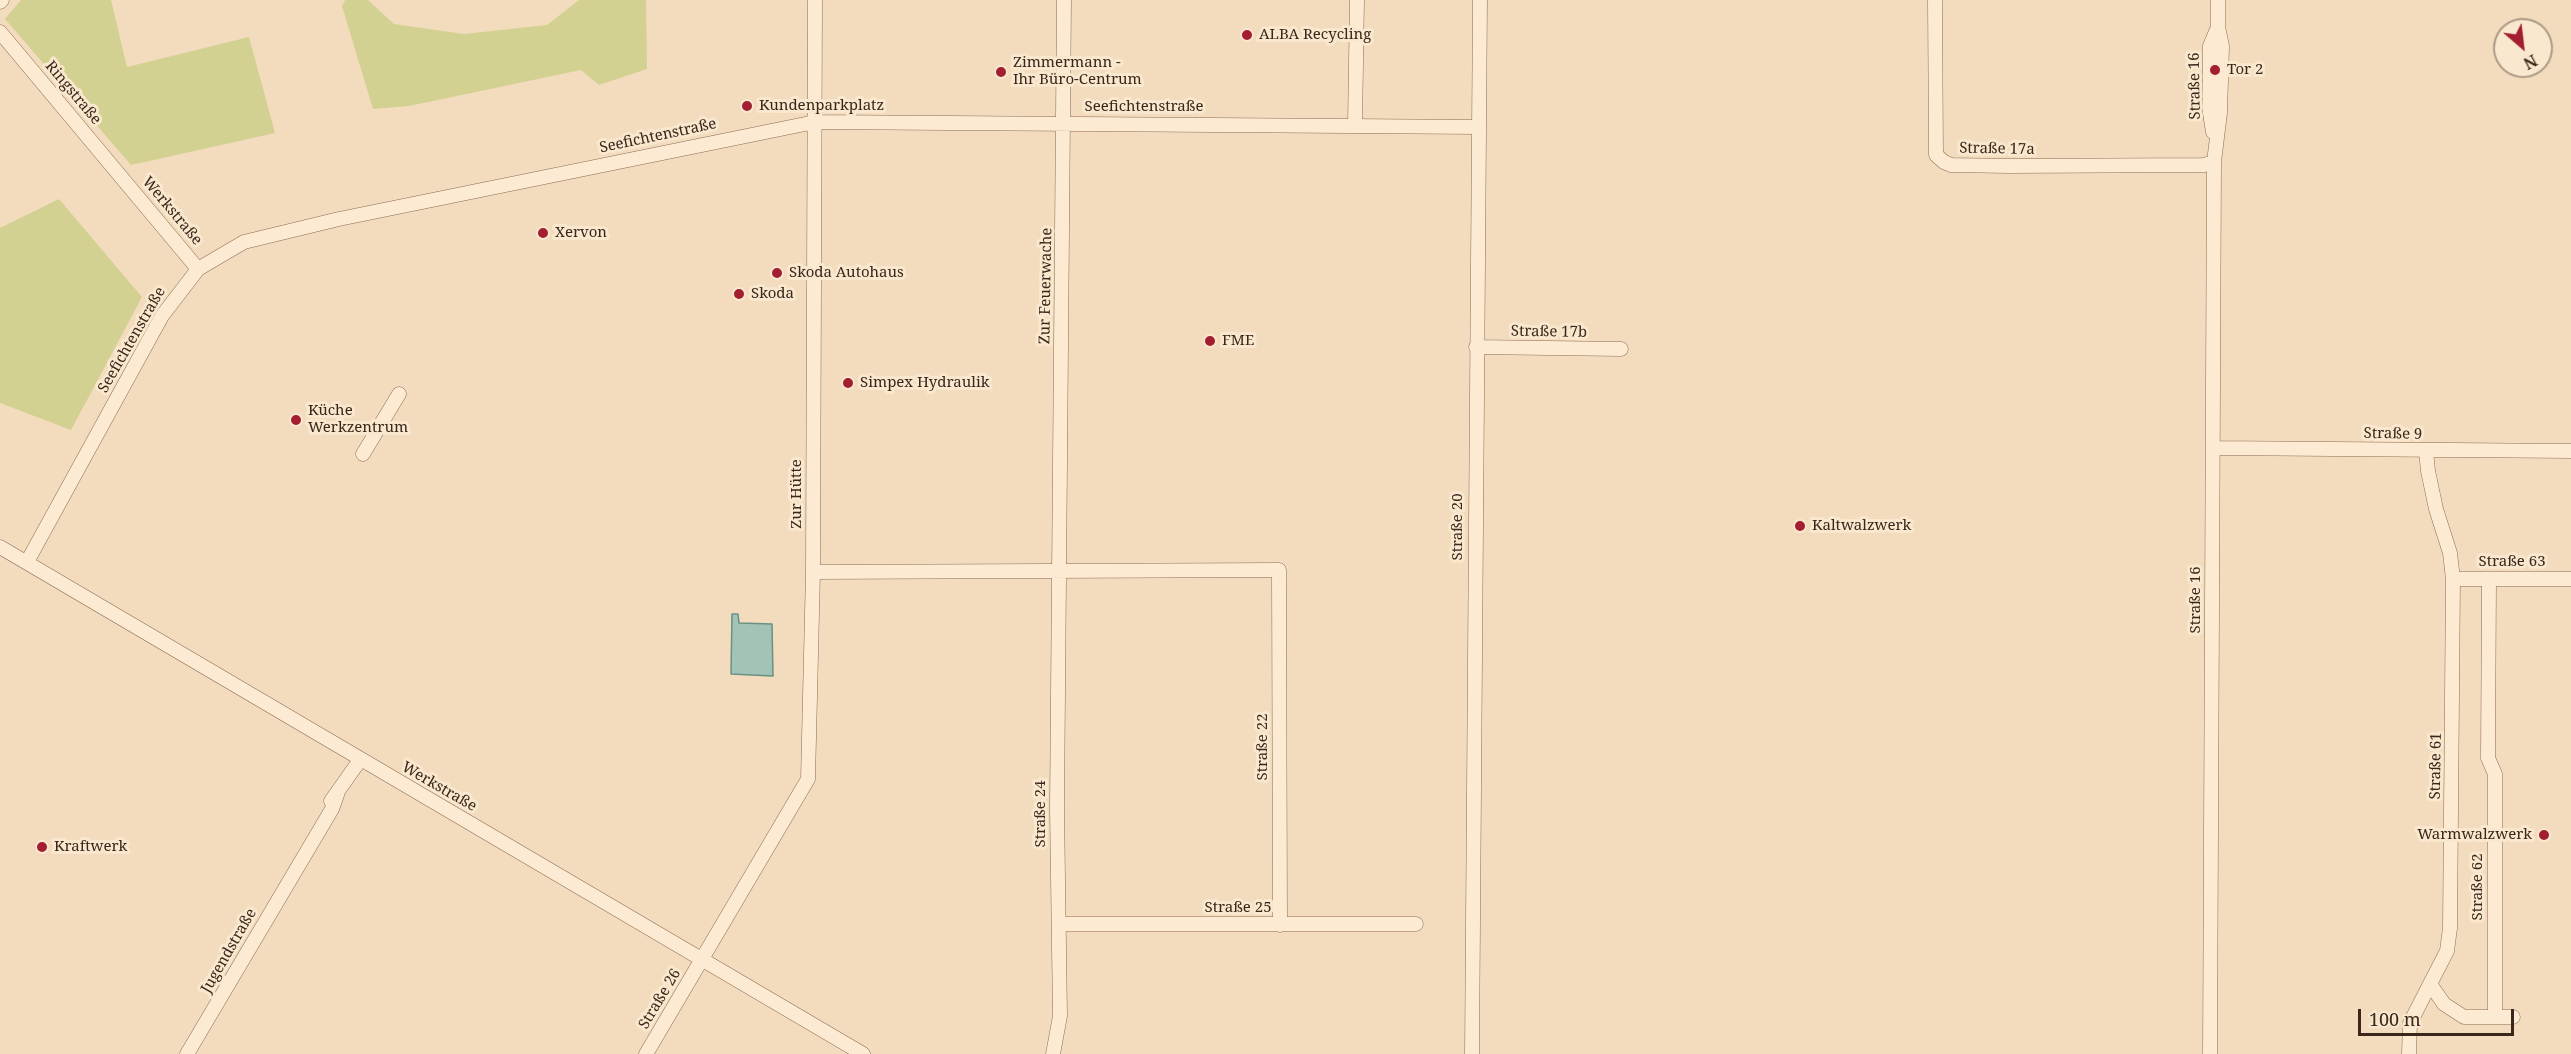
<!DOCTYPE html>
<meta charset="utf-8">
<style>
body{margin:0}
#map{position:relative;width:2571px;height:1054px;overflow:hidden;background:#f3dcbe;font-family:"Noto Serif",serif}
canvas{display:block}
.north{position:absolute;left:2493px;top:18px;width:60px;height:60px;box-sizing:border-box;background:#f9e7ce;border:2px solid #ad9a86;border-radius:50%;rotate:152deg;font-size:16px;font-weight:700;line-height:24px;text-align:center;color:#3a261b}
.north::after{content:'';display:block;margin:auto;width:21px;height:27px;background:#a21e30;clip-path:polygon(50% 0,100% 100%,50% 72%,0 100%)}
.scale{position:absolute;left:2358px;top:1009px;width:156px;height:27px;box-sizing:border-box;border:3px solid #3a261b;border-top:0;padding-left:8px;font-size:18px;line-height:21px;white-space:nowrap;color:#3a261b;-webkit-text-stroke:4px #f9e7ce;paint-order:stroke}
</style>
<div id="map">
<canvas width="2571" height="1054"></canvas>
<div class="north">N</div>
<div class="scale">100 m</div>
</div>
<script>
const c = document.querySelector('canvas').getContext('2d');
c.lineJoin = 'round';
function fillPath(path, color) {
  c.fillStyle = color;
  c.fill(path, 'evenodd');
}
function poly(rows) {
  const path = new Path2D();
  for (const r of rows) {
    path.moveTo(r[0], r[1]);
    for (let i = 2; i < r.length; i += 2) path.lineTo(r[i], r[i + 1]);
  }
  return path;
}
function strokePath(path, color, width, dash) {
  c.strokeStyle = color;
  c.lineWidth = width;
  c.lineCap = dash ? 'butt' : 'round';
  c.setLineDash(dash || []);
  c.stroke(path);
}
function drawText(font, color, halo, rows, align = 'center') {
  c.font = font + ' "Noto Serif",serif';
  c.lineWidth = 6;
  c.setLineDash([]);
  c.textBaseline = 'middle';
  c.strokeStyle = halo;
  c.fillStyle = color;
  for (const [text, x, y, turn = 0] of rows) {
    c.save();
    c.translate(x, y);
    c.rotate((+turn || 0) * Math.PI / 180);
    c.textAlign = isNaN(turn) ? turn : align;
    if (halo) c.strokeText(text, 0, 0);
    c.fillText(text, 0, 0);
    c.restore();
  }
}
fillPath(poly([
 [21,0,111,0,127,67,249,37,275,133,131,165,5,19],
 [345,0,368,0,394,24,464,34,547,25,579,0,646,0,647,69,599,85,581,70,409,106,373,109,342,6],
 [59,199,142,297,71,430,0,403,0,228]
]), '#d2d191');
const water = poly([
 [732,614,738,614,739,623,772,624,773,676,731,674,732,614]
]);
fillPath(water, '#a2c3b5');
strokePath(water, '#689282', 1.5);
const minor = poly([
 [1935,0,1936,155,1944,162,1951,165,2009,166,2204,165,2214,162],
 [0,2,2,0],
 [0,32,198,269],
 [1355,125,1357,0],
 [2213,132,2210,113,2210,46,2218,27],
 [1476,347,1621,349],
 [2214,448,2571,451],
 [2426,451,2428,471,2436,509,2450,553,2453,579,2450,928,2447,951,2430,984,2444,1004,2464,1017,2513,1017],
 [363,454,399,394],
 [0,547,863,1054],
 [27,562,162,316,198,269,244,242,339,219,815,122,1479,127],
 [813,572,1279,570,1280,925],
 [2453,579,2571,579],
 [2489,579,2488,758,2495,774,2495,1017],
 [331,801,360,760],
 [1059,924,1416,924],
 [187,1054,332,809,337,795],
 [646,1054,808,779,813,572,815,0],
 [1053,1054,1060,1016,1057,809,1064,0],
 [1472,1054,1480,0],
 [2210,1054,2214,162,2220,113,2222,46,2218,27,2218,0],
 [2409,1054,2410,1023,2430,984]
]);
strokePath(minor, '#8d6b54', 15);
strokePath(minor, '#fcead2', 14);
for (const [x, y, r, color] of [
 [1247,35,6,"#a21e30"],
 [2215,70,6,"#a21e30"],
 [1001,72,6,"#a21e30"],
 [747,106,6,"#a21e30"],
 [543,233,6,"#a21e30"],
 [777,273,6,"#a21e30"],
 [739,294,6,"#a21e30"],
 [1210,341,6,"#a21e30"],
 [848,383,6,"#a21e30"],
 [296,420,6,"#a21e30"],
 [1800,526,6,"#a21e30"],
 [2544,835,6,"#a21e30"],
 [42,847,6,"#a21e30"]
]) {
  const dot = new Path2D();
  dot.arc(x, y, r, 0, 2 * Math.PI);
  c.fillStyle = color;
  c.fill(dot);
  strokePath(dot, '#f9e7ce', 2);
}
drawText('15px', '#3a261b', '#f9e7ce', [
 ["ALBA Recycling",1259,35],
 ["Zimmermann -",1013,63],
 ["Ihr Büro-Centrum",1013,80],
 ["Tor 2",2227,70],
 ["Kundenparkplatz",759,106],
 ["Xervon",555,233],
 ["Skoda Autohaus",789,273],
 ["Skoda",751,294],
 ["FME",1222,341],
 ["Simpex Hydraulik",860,383],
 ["Küche",308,411],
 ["Werkzentrum",308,428],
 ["Kaltwalzwerk",1812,526],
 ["Warmwalzwerk",2532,835,"right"],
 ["Kraftwerk",54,847]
], 'left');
drawText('15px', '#3a261b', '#f9e7ce', [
 ["Straße 16",2195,86,-91],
 ["Ringstraße",73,93,50],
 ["Seefichtenstraße",1144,107],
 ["Seefichtenstraße",658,136,-12],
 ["Straße 17a",1997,149,1],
 ["Werkstraße",172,211,50],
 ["Zur Feuerwache",1046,286,-89],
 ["Straße 17b",1549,332,1],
 ["Seefichtenstraße",132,340,-60],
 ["Straße 9",2393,434,1],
 ["Zur Hütte",797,494,-90],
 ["Straße 20",1458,527,-90],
 ["Straße 63",2512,562],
 ["Straße 16",2196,600,-90],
 ["Straße 22",1263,747,-90],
 ["Straße 61",2436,766,-89],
 ["Werkstraße",439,787,30],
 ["Straße 24",1041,814,-90],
 ["Straße 62",2478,887,-90],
 ["Straße 25",1238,908],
 ["Jugendstraße",229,951,-60],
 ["Straße 26",660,999,-59]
]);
</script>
